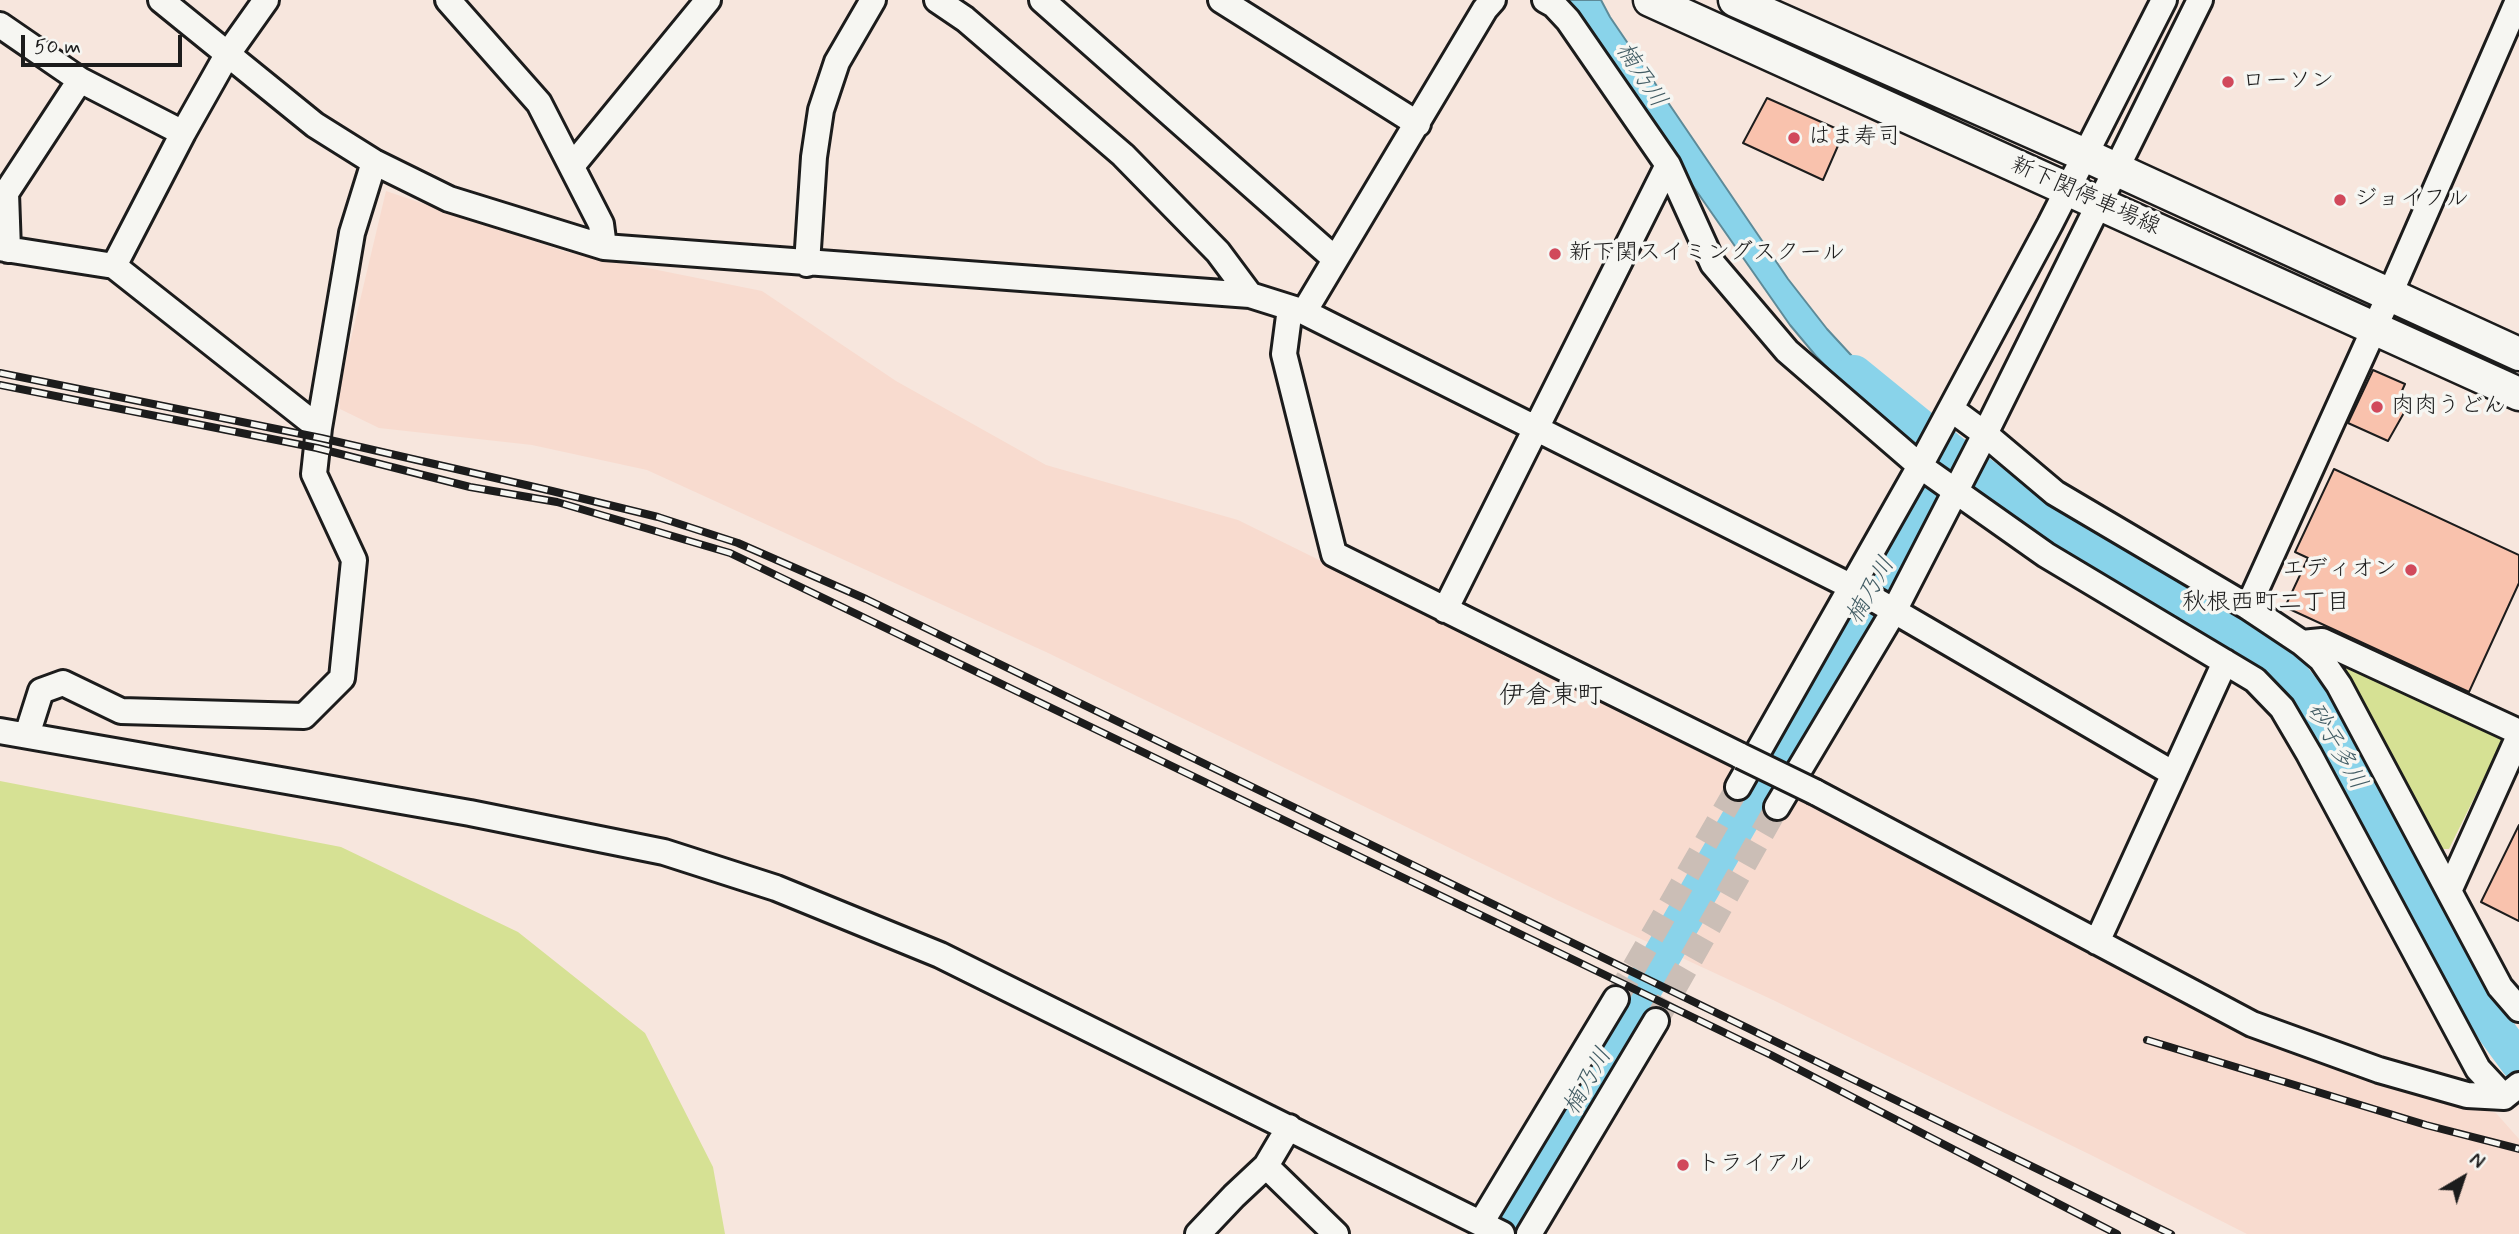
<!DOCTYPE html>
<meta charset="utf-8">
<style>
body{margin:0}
#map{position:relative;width:2519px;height:1234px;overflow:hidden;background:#f7e6dd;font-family:Mynerve,sans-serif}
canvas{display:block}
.north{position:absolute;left:2428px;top:1143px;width:70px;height:70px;-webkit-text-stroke:5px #f6f6f2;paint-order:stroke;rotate:39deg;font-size:19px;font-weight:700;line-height:28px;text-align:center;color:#1c1c1c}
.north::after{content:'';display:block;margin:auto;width:24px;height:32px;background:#1c1c1c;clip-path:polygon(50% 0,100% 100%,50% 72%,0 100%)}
.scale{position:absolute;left:21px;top:35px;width:161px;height:32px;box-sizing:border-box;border:4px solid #1c1c1c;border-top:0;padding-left:9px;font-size:21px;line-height:24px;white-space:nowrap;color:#1c1c1c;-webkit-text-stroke:5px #f6f6f2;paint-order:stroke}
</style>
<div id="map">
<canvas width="2519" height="1234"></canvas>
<div class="north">N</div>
<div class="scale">50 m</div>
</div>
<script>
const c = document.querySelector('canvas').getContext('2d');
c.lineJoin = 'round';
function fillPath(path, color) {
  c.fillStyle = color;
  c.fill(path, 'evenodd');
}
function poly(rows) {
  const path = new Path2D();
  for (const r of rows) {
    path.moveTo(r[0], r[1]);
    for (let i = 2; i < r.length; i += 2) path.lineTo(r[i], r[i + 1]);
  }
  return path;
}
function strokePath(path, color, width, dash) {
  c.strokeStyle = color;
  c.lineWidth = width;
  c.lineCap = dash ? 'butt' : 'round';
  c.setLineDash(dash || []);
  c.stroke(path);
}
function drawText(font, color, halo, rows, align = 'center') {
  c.font = font + ' Mynerve,"Klee One",sans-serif';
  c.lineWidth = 7;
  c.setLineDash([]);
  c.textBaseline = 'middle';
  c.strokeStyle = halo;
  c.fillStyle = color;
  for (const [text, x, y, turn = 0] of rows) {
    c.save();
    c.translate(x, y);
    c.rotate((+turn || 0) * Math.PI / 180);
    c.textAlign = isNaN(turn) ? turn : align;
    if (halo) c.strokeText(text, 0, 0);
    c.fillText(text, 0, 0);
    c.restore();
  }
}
fillPath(poly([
 [386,191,563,251,762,291,896,381,1046,465,1238,520,1605,701,2015,909,2247,1032,2345,1071,2496,1113,2519,1139,2519,1234,2247,1234,2093,1156,1773,1000,1559,901,1046,652,647,470,532,445,379,428,340,409,339,389]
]), '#f8dbcf');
fillPath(poly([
 [2328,657,2505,735,2449,849,2435,849],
 [0,781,341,847,518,932,645,1033,713,1167,725,1234,0,1234]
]), '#d6e194');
const water = poly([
 [1563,0,1601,0,1610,17,1788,279,1827,329,1863,368,1898,400,1882,418,1847,388,1816,356,1790,325,1563,0]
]);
fillPath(water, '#89d3ea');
strokePath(water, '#5d8a98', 2);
strokePath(poly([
 [1854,374,1951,453,2029,512,2106,561,2241,637,2291,677,2323,717,2427,920,2497,1032,2519,1062],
 [1502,1234,1951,453]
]), '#89d3ea', 38);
const building = poly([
 [1767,98,1844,132,1823,180,1743,143,1767,98],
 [2373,370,2405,384,2396,404,2405,411,2388,441,2348,423,2373,370],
 [2334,469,2519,555,2519,583,2469,692,2285,607,2308,558,2295,552,2334,469],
 [2519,825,2519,921,2481,902,2519,825]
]);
fillPath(building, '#f9c2ad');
strokePath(building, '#1c1c1c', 2);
strokePath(poly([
 [1616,999,1738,787],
 [1656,1021,1777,807]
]), '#cbbeb6', 24, [24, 12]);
const minor = poly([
 [161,0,315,125,374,162,449,199,604,247,1250,295,1304,312,1860,591,2174,774],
 [448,0,539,103,601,224,604,247],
 [937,0,965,19,1123,155,1218,252,1250,295],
 [1042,0,1335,259],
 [1221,0,1418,124],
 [1545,0,1554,5,1568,20,1668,165,1713,264,1787,351,1920,466,2046,555,2255,680,2282,708,2309,754,2478,1069,2504,1097],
 [0,25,80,80,183,133],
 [572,166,708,0],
 [0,248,114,266,319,428],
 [8,250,6,193,80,80],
 [807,264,814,157,821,110,837,62,873,0],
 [114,266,183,133,227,55,266,0],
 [1290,308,1284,354,1334,554,1741,756],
 [1304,312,1485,9,1493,0],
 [1951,409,1985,434,2055,493,2248,607,2302,643,2321,659,2339,685,2500,987,2519,1009],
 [2248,607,2389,296,2516,5],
 [1445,610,1668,165],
 [2302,643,2322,641,2519,732],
 [0,731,470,813,664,852,776,888,940,955,1502,1234],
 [27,735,41,691,63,683,121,711,304,716,342,678,354,560,314,474,319,428,352,233,374,162],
 [1738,787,1920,466,2050,224,2164,0],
 [1815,792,2252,1024,2379,1070,2467,1095,2504,1097,2519,1085],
 [1777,807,1894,611,1981,442,2200,0],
 [2449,891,2519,736],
 [2097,942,2225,662],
 [1266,1166,1336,1234],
 [1481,1223,1616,999],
 [1198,1234,1234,1196,1266,1166,1289,1127],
 [1529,1234,1656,1021]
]);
const major = poly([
 [1650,0,2519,394],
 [1735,0,2085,155,2519,354]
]);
strokePath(minor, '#1c1c1c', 30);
strokePath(major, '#1c1c1c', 37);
strokePath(minor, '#f6f6f2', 24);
strokePath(major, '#f6f6f2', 32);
const rail = poly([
 [0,373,321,438,552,491,658,517,738,543,866,599,2171,1234],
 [0,385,317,448,470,487,557,502,730,553,1771,1055,2117,1234],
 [2147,1040,2426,1125,2519,1149]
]);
strokePath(rail, '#1c1c1c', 8);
strokePath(rail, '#f6f6f2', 5, [16]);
const minorBridge = poly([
 [1741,756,1815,792]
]);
strokePath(minorBridge, '#1c1c1c', 30, []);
strokePath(minorBridge, '#f6f6f2', 24);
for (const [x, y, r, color] of [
 [2228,82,7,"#d1495b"],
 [1794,138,7,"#d1495b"],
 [2340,200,7,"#d1495b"],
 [1555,254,7,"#d1495b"],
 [2377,407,7,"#d1495b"],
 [2411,570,7,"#d1495b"],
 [1683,1165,7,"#d1495b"]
]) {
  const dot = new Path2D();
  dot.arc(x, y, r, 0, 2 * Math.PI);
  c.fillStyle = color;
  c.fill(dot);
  strokePath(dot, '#f6f6f2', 2.5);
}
drawText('23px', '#1c1c1c', '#f6f6f2', [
 ["ローソン",2242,82],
 ["はま寿司",1808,138],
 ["ジョイフル",2354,200],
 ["新下関スイミングスクール",1569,254],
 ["肉肉うどん",2391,407],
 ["エディオン",2397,570,"right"],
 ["トライアル",1697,1165]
], 'left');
drawText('23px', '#1c1c1c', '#f6f6f2', [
 ["新下関停車場線",2085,197,24]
]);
drawText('italic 24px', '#425c64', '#f6f6f2', [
 ["楠乃川",1640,76,57],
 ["楠乃川",1872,591,-60],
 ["砂子多川",2335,747,60],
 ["楠乃川",1589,1082,-60]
]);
drawText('24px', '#1c1c1c', '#f6f6f2', [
 ["秋根西町二丁目",2266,604]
]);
drawText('26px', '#1c1c1c', '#f6f6f2', [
 ["伊倉東町",1551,698]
]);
</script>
